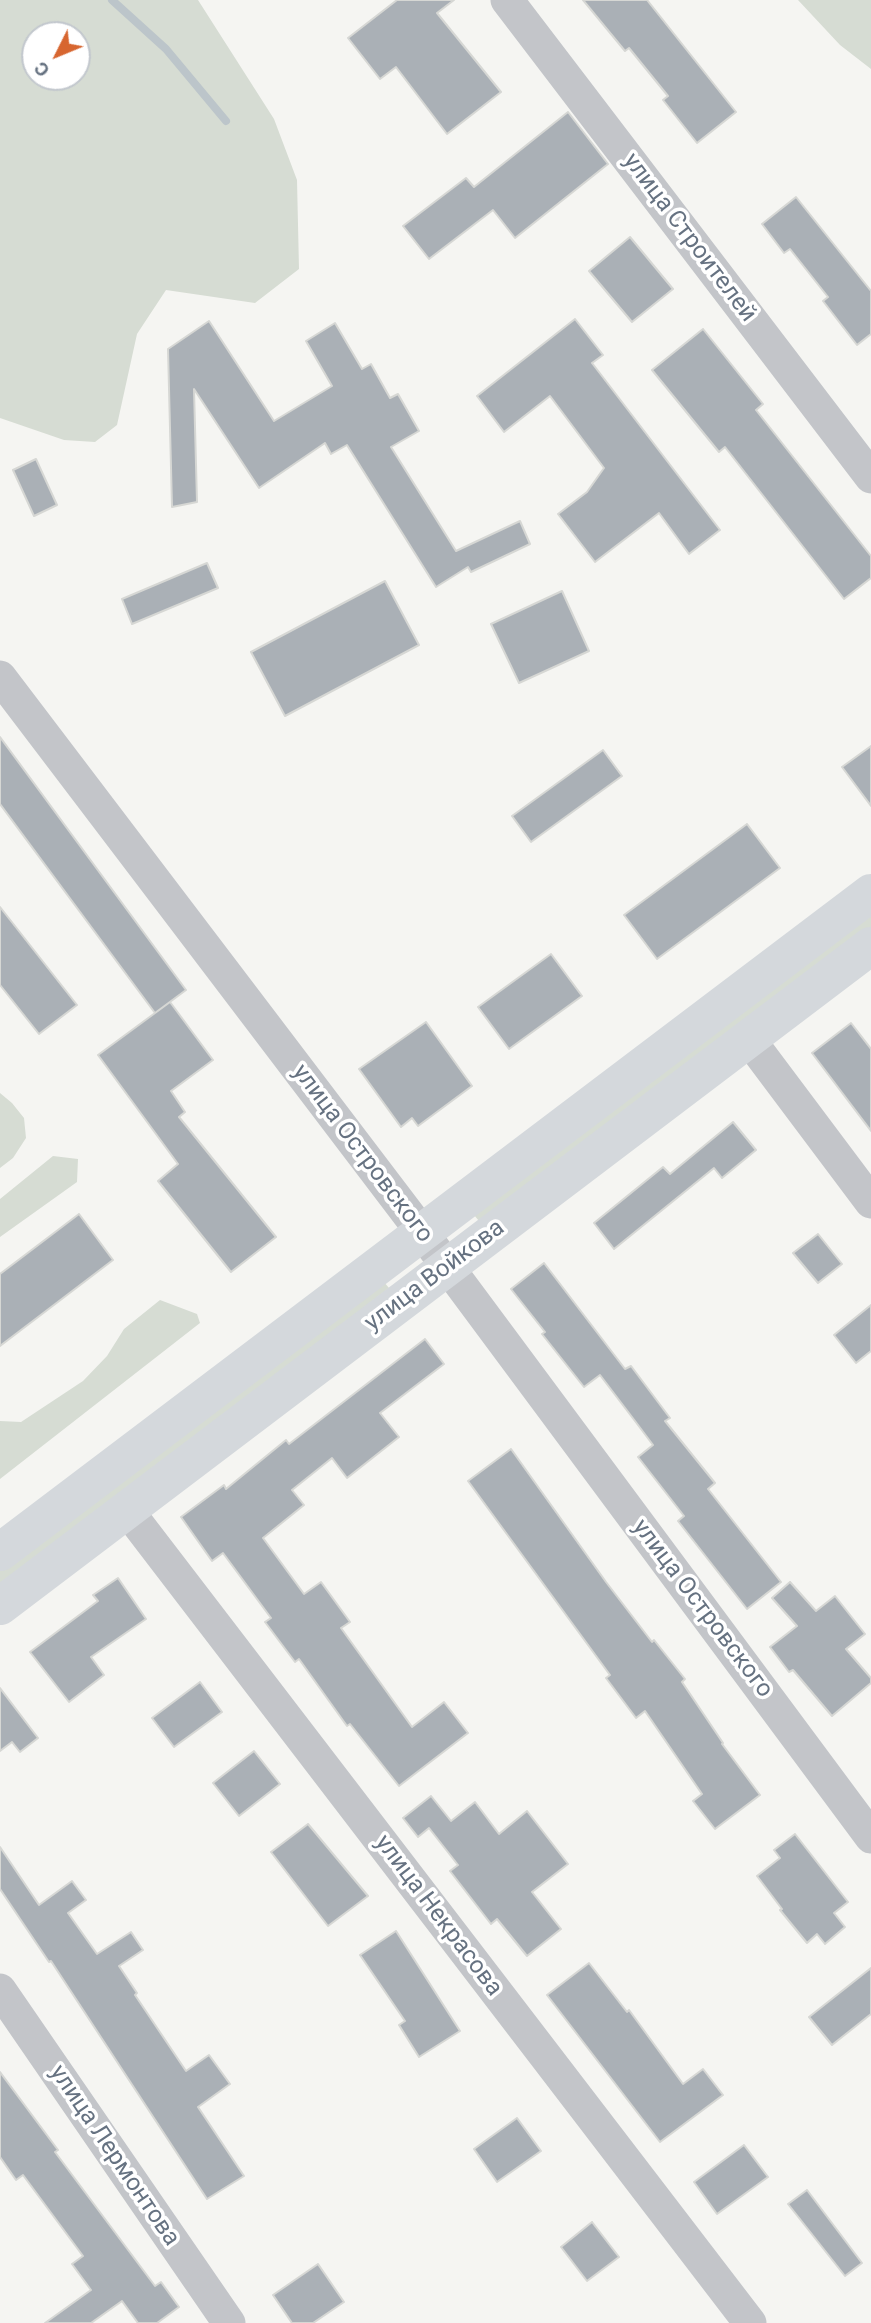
<!DOCTYPE html>
<meta charset="utf-8">
<style>
body{margin:0}
#map{position:relative;width:871px;height:2323px;overflow:hidden;background:#f5f5f2;font-family:Roboto,sans-serif}
canvas{display:block}
.north{position:absolute;left:21px;top:21px;width:70px;height:70px;box-sizing:border-box;background:#fff;border:2px solid #c2c7cd;border-radius:50%;rotate:227deg;font-size:19px;font-weight:700;line-height:28px;text-align:center;color:#667281}
.north::after{content:'';display:block;margin:auto;width:24px;height:32px;background:#d76630;clip-path:polygon(50% 0,100% 100%,50% 72%,0 100%)}
</style>
<div id="map">
<canvas width="871" height="2323"></canvas>
<div class="north">С</div>
</div>
<script>
const c = document.querySelector('canvas').getContext('2d');
c.lineJoin = 'round';
function fillPath(path, color) {
  c.fillStyle = color;
  c.fill(path, 'evenodd');
}
function poly(rows) {
  const path = new Path2D();
  for (const r of rows) {
    path.moveTo(r[0], r[1]);
    for (let i = 2; i < r.length; i += 2) path.lineTo(r[i], r[i + 1]);
  }
  return path;
}
function strokePath(path, color, width, dash) {
  c.strokeStyle = color;
  c.lineWidth = width;
  c.lineCap = dash ? 'butt' : 'round';
  c.setLineDash(dash || []);
  c.stroke(path);
}
function drawText(font, color, halo, rows, align = 'center') {
  c.font = font + ' Roboto,sans-serif';
  c.lineWidth = 7;
  c.setLineDash([]);
  c.textBaseline = 'middle';
  c.strokeStyle = halo;
  c.fillStyle = color;
  for (const [text, x, y, turn = 0] of rows) {
    c.save();
    c.translate(x, y);
    c.rotate((+turn || 0) * Math.PI / 180);
    c.textAlign = isNaN(turn) ? turn : align;
    if (halo) c.strokeText(text, 0, 0);
    c.fillText(text, 0, 0);
    c.restore();
  }
}
fillPath(poly([
 [0,0,198,0,274,119,297,180,299,269,255,303,166,290,137,334,117,425,95,442,64,440,0,418],
 [35,35,77,35,77,77,35,77],
 [798,0,871,0,871,69,840,45],
 [871,910,871,929,479,1221,474,1215],
 [0,1093,12,1103,24,1118,26,1138,13,1158,0,1168],
 [53,1156,78,1159,77,1182,0,1237,0,1199],
 [384,1282,389,1288,0,1586,0,1570],
 [160,1300,197,1314,200,1323,0,1479,0,1421,21,1422,83,1381,107,1356,124,1329]
]), '#d6dcd3');
strokePath(poly([
 [112,0,166,49,226,121]
]), '#bcc5ca', 8);
const building = poly([
 [397,0,454,0,437,13,501,92,447,134,396,67,380,79,348,38,397,0],
 [583,0,647,0,736,112,697,143,663,100,668,96,629,48,625,51,583,0],
 [568,112,608,164,515,238,493,210,429,259,403,226,466,178,474,187,568,112],
 [796,197,871,291,871,334,857,345,823,301,828,297,790,249,784,253,762,224,796,197],
 [630,237,673,289,632,322,589,271,630,237],
 [575,319,603,355,592,363,720,530,689,554,659,513,595,562,558,514,587,492,604,468,550,396,504,432,477,396,575,319],
 [209,321,274,421,332,386,306,341,335,323,362,369,371,364,390,398,398,394,419,431,391,447,456,551,520,521,530,544,471,572,468,567,436,587,347,445,331,454,325,443,259,488,194,389,197,502,172,507,168,349,209,321],
 [703,329,763,404,756,410,871,556,871,578,844,599,725,447,719,452,652,370,703,329],
 [36,459,57,505,34,516,13,470,36,459],
 [207,563,218,588,132,624,122,599,207,563],
 [385,581,419,645,285,716,251,652,385,581],
 [562,591,589,651,519,683,491,624,562,591],
 [0,737,186,990,155,1013,0,804,0,737],
 [871,746,871,806,842,767,871,746],
 [603,750,622,776,531,842,512,816,603,750],
 [747,824,780,868,657,959,624,915,747,824],
 [0,907,77,1005,39,1034,0,985,0,907],
 [551,954,582,996,509,1049,478,1007,551,954],
 [170,1002,213,1060,171,1091,185,1112,179,1117,276,1237,231,1272,158,1181,178,1164,98,1055,170,1002],
 [426,1022,472,1086,418,1126,412,1118,401,1127,359,1069,426,1022],
 [851,1023,871,1049,871,1131,812,1053,851,1023],
 [733,1122,756,1150,722,1178,714,1168,614,1249,594,1223,663,1167,670,1174,733,1122],
 [79,1214,113,1260,0,1346,0,1274,79,1214],
 [818,1234,842,1264,818,1283,793,1253,818,1234],
 [544,1263,625,1369,631,1366,670,1418,665,1421,715,1483,708,1489,781,1582,747,1609,678,1521,684,1516,638,1457,653,1445,635,1421,600,1375,584,1387,542,1334,545,1332,511,1289,544,1263],
 [871,1305,871,1351,856,1363,834,1335,871,1305],
 [425,1339,444,1364,380,1413,399,1437,347,1478,332,1458,292,1490,304,1505,263,1538,304,1594,321,1582,350,1622,341,1628,412,1727,444,1702,468,1733,399,1786,350,1724,347,1726,299,1659,295,1662,265,1622,271,1618,223,1553,212,1561,181,1517,224,1485,226,1489,286,1440,289,1444,425,1339],
 [511,1449,606,1582,652,1642,654,1640,685,1679,682,1682,723,1743,722,1744,760,1795,715,1829,693,1801,702,1794,645,1711,636,1718,606,1678,610,1675,468,1481,511,1449],
 [118,1578,146,1619,91,1657,104,1675,69,1702,30,1652,98,1601,93,1595,118,1578],
 [790,1582,816,1611,835,1596,865,1634,846,1649,871,1678,871,1683,832,1716,793,1670,789,1672,770,1647,797,1626,772,1598,790,1582],
 [200,1682,222,1712,174,1747,152,1718,200,1682],
 [0,1688,38,1738,20,1752,12,1742,0,1751,0,1688],
 [254,1751,280,1784,239,1816,213,1783,254,1751],
 [431,1796,451,1821,475,1802,499,1834,527,1811,568,1864,532,1892,561,1929,527,1956,497,1919,491,1924,450,1871,458,1865,429,1828,418,1837,403,1818,431,1796],
 [308,1824,368,1896,328,1926,271,1852,308,1824],
 [795,1834,848,1902,834,1913,845,1927,825,1944,817,1934,807,1943,780,1910,782,1909,757,1876,780,1858,774,1850,795,1834],
 [0,1847,39,1905,72,1881,86,1900,68,1913,97,1954,131,1932,143,1950,119,1966,137,1993,135,1995,186,2071,209,2055,230,2084,198,2107,244,2176,207,2199,51,1961,49,1962,0,1889,0,1847],
 [396,1931,460,2031,419,2057,399,2025,405,2021,360,1955,396,1931],
 [589,1963,627,2012,629,2010,683,2084,703,2069,723,2095,660,2142,547,1995,589,1963],
 [871,1968,871,2014,832,2045,809,2017,871,1968],
 [0,2072,58,2150,55,2152,155,2286,161,2282,179,2307,157,2323,138,2323,122,2301,91,2323,45,2323,91,2290,72,2264,83,2256,23,2175,16,2180,0,2157,0,2072],
 [517,2118,541,2151,497,2182,474,2149,517,2118],
 [744,2145,768,2177,717,2214,694,2182,744,2145],
 [807,2190,862,2263,845,2276,788,2204,807,2190],
 [592,2222,619,2257,587,2281,561,2247,592,2222],
 [318,2264,344,2302,313,2323,292,2323,273,2295,318,2264]
]);
fillPath(building, '#aab0b6');
strokePath(building, '#d6d7d4', 2);
strokePath(poly([
 [507,0,871,477],
 [0,677,421,1231,871,1837],
 [748,1038,871,1202],
 [127,1510,750,2323],
 [0,1990,229,2323]
]), '#c3c5c9', 33);
strokePath(poly([
 [0,1552,871,893],
 [0,1606,871,946]
]), '#d4d8dc', 38);
drawText('24px', '#667281', '#fff', [
 ["улица Строителей",689,238,53],
 ["улица Островского",362,1154,53],
 ["улица Войкова",435,1276,-37],
 ["улица Островского",702,1609,53],
 ["улица Некрасова",438,1916,53],
 ["улица Лермонтова",114,2156,56]
]);
</script>
